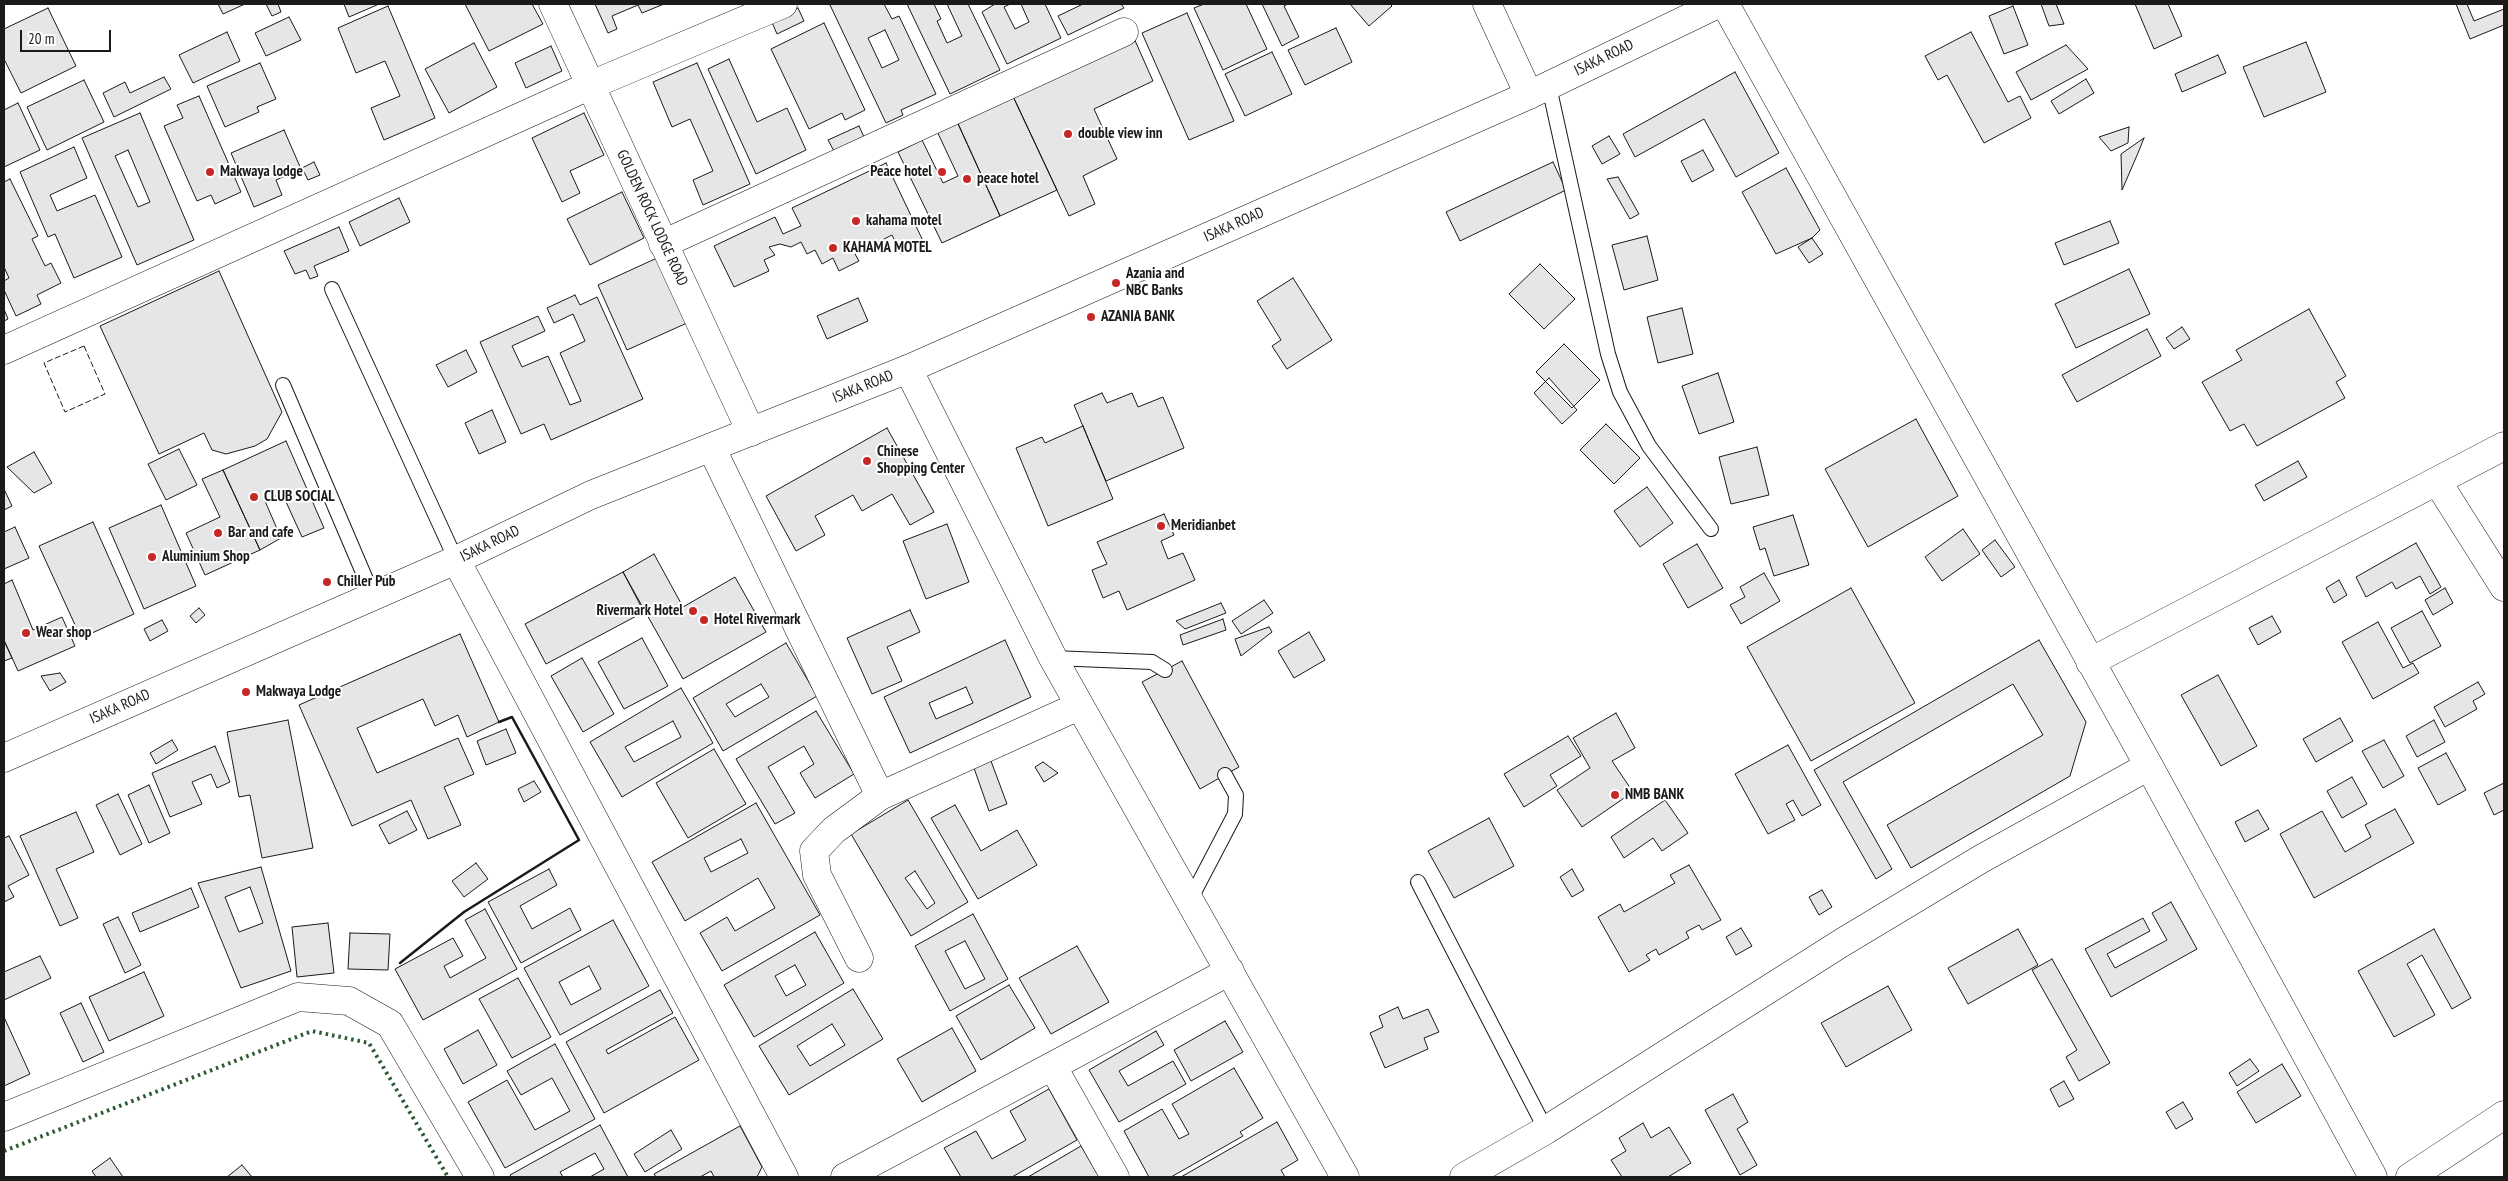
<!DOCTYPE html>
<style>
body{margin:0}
#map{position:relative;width:2508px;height:1181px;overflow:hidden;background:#fff;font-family:"PT Sans Narrow",sans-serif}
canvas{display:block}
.frame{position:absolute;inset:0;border:5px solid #1a1a1a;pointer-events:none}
.scale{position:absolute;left:20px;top:30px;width:91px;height:22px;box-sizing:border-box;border:2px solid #1a1a1a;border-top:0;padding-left:6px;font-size:15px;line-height:18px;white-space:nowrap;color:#1a1a1a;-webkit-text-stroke:4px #fff;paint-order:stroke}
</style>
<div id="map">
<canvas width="2508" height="1181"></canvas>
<div class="frame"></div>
<div class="scale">20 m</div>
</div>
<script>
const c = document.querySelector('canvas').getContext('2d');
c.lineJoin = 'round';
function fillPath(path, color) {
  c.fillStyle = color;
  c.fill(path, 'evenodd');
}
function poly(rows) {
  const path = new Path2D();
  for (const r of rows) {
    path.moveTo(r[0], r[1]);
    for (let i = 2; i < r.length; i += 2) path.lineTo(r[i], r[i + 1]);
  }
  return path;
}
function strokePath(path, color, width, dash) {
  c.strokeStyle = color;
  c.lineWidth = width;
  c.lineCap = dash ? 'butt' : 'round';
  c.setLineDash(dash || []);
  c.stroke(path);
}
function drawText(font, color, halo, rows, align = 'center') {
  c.font = font + ' "PT Sans Narrow",sans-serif';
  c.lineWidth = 4;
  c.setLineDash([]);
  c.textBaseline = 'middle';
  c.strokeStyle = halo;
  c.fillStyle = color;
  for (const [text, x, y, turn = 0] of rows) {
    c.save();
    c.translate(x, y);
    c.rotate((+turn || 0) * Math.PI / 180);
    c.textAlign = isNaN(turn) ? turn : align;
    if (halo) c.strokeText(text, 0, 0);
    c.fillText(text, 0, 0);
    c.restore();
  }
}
const building = poly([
 [218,4,245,4,223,14,218,4],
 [266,4,278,4,281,12,272,16,266,4],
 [344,4,377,4,377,5,349,17,344,4],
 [465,4,532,4,543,24,489,51,465,4],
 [595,4,664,4,642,13,638,5,612,16,617,29,608,33,595,4],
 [832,4,884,4,892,19,899,16,936,94,901,110,903,115,886,123,830,5,832,4],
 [885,30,899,60,882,68,868,38,885,30],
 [907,4,934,4,941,19,937,21,947,43,962,36,947,4,968,4,1000,70,950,94,907,4],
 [995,4,1010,4,1004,7,1015,29,1029,22,1021,4,1045,4,1061,38,1007,64,982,12,995,4],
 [1083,4,1121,4,1124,8,1068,35,1058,16,1083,4],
 [1204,4,1246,4,1267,49,1223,70,1194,8,1204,4],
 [1262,4,1288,4,1284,6,1299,37,1282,46,1262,4],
 [1350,4,1390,4,1392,6,1369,26,1350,4],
 [2041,4,2056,4,2064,24,2049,26,2041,4],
 [2135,4,2168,4,2182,36,2154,49,2135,4],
 [2456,4,2467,4,2474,21,2504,9,2504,25,2470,39,2456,4],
 [388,6,435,118,384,140,371,108,400,96,385,61,356,73,338,28,388,6],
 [2013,6,2028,45,2004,54,1989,16,2013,6],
 [48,8,76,66,21,93,4,59,4,29,48,8],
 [798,8,804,21,777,34,771,20,798,8],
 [1187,13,1234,121,1189,140,1142,33,1187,13],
 [289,17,301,40,266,56,255,33,289,17],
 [824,23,865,110,845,120,842,113,809,129,771,49,824,23],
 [1336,28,1352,62,1305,85,1288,50,1336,28],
 [227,32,240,61,193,83,179,55,227,32],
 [1971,32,2008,102,2020,96,2031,118,1984,143,1947,75,1938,80,1925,56,1971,32],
 [1133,36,1153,81,1094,109,1117,159,1083,176,1095,204,1069,216,1011,92,1133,36],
 [2306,42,2326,92,2264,117,2243,67,2306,42],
 [474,43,497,87,449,113,425,69,474,43],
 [2066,45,2088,69,2031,100,2016,72,2066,45],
 [551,46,562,71,526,88,515,63,551,46],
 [1272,52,1292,94,1245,116,1225,74,1272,52],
 [2218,55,2226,73,2182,92,2175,74,2218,55],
 [729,59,757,122,787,108,806,150,756,174,708,69,729,59],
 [260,63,276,99,257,107,259,112,225,127,207,86,260,63],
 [697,63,750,184,703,205,693,180,713,171,690,119,672,127,653,82,697,63],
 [1735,72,1779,153,1736,177,1704,119,1635,157,1623,134,1735,72],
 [164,77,171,89,114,117,103,93,125,82,130,93,164,77],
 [2086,79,2094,93,2059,114,2051,101,2086,79],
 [84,80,104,122,47,150,27,107,84,80],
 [1011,92,1057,190,1000,216,955,117,1011,92],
 [199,96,241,192,215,204,211,195,197,201,164,126,183,118,177,105,199,96],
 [18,103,40,150,4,167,4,110,18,103],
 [140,113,194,240,137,265,82,138,140,113],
 [128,150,150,202,138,207,115,156,128,150],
 [584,113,604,155,570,171,580,193,562,202,532,138,584,113],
 [955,117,1000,216,942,243,898,152,922,140,943,183,958,176,935,127,955,117],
 [859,126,864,137,834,151,828,140,859,126],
 [2129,127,2128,143,2111,151,2099,137,2129,127],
 [284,130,301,169,276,180,282,195,254,207,231,153,284,130],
 [1609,136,1620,154,1602,164,1592,146,1609,136],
 [2144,138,2138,153,2122,190,2121,154,2144,138],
 [74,147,87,178,50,195,57,211,95,195,122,257,74,278,55,234,48,237,20,172,74,147],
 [1703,150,1714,170,1692,182,1681,161,1703,150],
 [314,162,320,175,308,180,302,168,314,162],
 [1553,162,1566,190,1460,241,1446,212,1553,162],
 [886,163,924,243,901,254,892,235,855,254,859,261,839,271,833,258,822,264,815,250,807,254,801,242,791,247,780,244,769,247,775,255,764,260,769,271,734,287,714,246,775,217,783,234,801,226,792,208,886,163],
 [1786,168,1820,230,1812,238,1776,254,1742,192,1786,168],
 [1618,177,1639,214,1630,219,1607,179,1618,177],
 [10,179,38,236,32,239,45,266,51,263,61,283,37,295,41,304,16,316,4,290,4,281,9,278,4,267,4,182,10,179],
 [622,192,644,238,590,265,567,219,622,192],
 [399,198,410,222,360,246,349,222,399,198],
 [2110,221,2119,243,2064,265,2055,243,2110,221],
 [339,227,349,251,314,266,318,276,310,279,306,270,295,274,284,251,339,227],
 [1647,236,1658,280,1624,290,1612,245,1647,236],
 [1812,238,1823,254,1809,263,1798,247,1812,238],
 [657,258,687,323,627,350,598,285,657,258],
 [1540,264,1575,299,1544,329,1509,294,1540,264],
 [2129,269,2150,314,2076,348,2055,304,2129,269],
 [219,271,282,412,267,439,255,446,226,454,212,450,204,433,159,454,100,326,219,271],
 [1293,278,1332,340,1287,369,1272,346,1281,340,1257,301,1293,278],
 [575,295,580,305,597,297,643,399,551,440,544,424,521,434,480,342,538,316,545,331,512,346,522,367,548,356,570,405,581,401,560,353,585,341,573,314,554,323,547,308,575,295],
 [858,298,868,321,827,339,817,316,858,298],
 [1682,308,1693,354,1658,363,1647,317,1682,308],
 [4,309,8,319,4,321,4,309],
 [2309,309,2346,376,2336,382,2345,398,2257,446,2244,424,2230,431,2202,382,2242,360,2236,350,2309,309],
 [2182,327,2190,339,2174,349,2166,338,2182,327],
 [2147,329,2161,356,2077,402,2062,375,2147,329],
 [1564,344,1600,380,1572,408,1536,372,1564,344],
 [466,350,477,372,448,387,436,365,466,350],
 [1718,373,1734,422,1699,434,1682,386,1718,373],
 [1549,378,1577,410,1562,424,1534,393,1549,378],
 [1102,393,1107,403,1132,393,1138,407,1163,397,1184,448,1106,481,1074,405,1102,393],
 [492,410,506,442,479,454,465,423,492,410],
 [1916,419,1958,496,1868,547,1825,469,1916,419],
 [1606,424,1640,458,1614,484,1580,450,1606,424],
 [1083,426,1113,499,1048,526,1016,448,1042,437,1045,443,1083,426],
 [887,428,934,512,910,525,892,494,862,511,853,495,815,516,825,535,796,551,766,496,887,428],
 [286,441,324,528,302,537,282,493,265,501,281,538,260,550,223,470,286,441],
 [1757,447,1769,495,1731,504,1719,457,1757,447],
 [179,449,197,485,166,500,148,464,179,449],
 [34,452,52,483,34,493,7,467,34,452],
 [2298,461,2307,477,2264,501,2255,485,2298,461],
 [223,470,260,550,205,575,186,533,220,517,202,479,223,470],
 [1647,487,1673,523,1640,547,1614,511,1647,487],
 [4,489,12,506,4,510,4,489],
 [161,505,196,586,144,609,109,528,161,505],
 [1164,514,1174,535,1161,541,1168,559,1183,553,1195,580,1127,610,1119,591,1103,598,1092,570,1107,564,1097,542,1164,514],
 [1793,515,1809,565,1774,576,1765,548,1760,550,1753,527,1793,515],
 [93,522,134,614,81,638,39,546,93,522],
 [947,524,969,582,926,599,903,541,947,524],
 [15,527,29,558,4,569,4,532,15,527],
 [1963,529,1980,554,1942,581,1925,557,1963,529],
 [1995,540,2015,567,2001,577,1982,550,1995,540],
 [2416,543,2441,587,2430,594,2420,576,2396,589,2392,582,2366,597,2356,577,2416,543],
 [1697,544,1723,588,1688,608,1663,564,1697,544],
 [654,554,683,607,735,577,766,632,683,679,623,572,654,554],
 [623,572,644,612,546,664,525,624,623,572],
 [1764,573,1780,601,1741,624,1730,605,1745,597,1740,587,1764,573],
 [12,580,33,630,62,617,75,646,18,671,4,640,4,584,12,580],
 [2339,580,2347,595,2334,603,2326,588,2339,580],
 [1851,588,1915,703,1811,761,1747,647,1851,588],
 [2445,588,2453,603,2433,615,2425,600,2445,588],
 [1264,600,1273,613,1241,634,1232,621,1264,600],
 [1221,603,1226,613,1185,629,1176,621,1221,603],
 [199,608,205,615,196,623,190,616,199,608],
 [910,610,920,632,887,647,902,681,872,694,847,638,910,610],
 [2422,611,2441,646,2410,663,2391,628,2422,611],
 [2272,616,2281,632,2258,645,2249,628,2272,616],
 [1223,619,1226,630,1183,645,1180,635,1223,619],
 [162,620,168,631,150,641,144,629,162,620],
 [2378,622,2403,668,2413,663,2419,673,2373,699,2342,642,2378,622],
 [1269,627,1272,632,1241,656,1235,639,1269,627],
 [1309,632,1325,660,1294,678,1278,651,1309,632],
 [460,634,499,722,467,737,458,715,435,726,423,699,357,728,377,773,458,738,474,774,444,787,461,825,428,839,411,800,352,826,299,705,460,634],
 [642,638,668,686,624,709,598,662,642,638],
 [1005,640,1031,697,910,753,884,697,1005,640],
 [966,687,973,703,936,719,929,703,966,687],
 [2039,640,2086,722,2070,776,1911,868,1887,825,2043,735,2013,684,1843,782,1892,869,1876,879,1814,770,2039,640],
 [4,641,12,658,4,661,4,641],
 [786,643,817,696,723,751,693,698,786,643],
 [761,684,769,697,735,717,726,704,761,684],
 [582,658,614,714,583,732,551,676,582,658],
 [1182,661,1239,767,1200,789,1142,682,1182,661],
 [60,673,66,682,50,691,41,676,60,673],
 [2218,675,2257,746,2221,766,2181,695,2218,675],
 [2478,682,2485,694,2473,701,2477,709,2445,727,2434,707,2478,682],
 [681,688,713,743,622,797,590,742,681,688],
 [673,721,681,737,634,762,625,747,673,721],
 [816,711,854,774,815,798,800,773,814,764,804,746,768,767,795,813,775,824,736,759,816,711],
 [1616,713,1635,748,1612,761,1633,792,1582,827,1557,790,1590,768,1573,738,1616,713],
 [2340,718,2353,741,2316,762,2303,739,2340,718],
 [288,720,313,848,262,858,250,795,239,797,227,732,288,720],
 [2434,720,2445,742,2417,757,2406,736,2434,720],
 [506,729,516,753,486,765,477,741,506,729],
 [1568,736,1581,756,1550,775,1557,786,1524,807,1504,774,1568,736],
 [172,740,178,750,156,764,150,753,172,740],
 [2384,740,2404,776,2383,788,2362,751,2384,740],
 [1788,745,1821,805,1802,816,1793,800,1786,804,1795,820,1768,834,1735,774,1788,745],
 [215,746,230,782,217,788,211,774,192,782,202,804,170,817,152,773,215,746],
 [714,749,746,804,688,838,656,783,714,749],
 [2446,753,2466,790,2438,805,2418,768,2446,753],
 [991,761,1007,804,989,811,974,768,991,761],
 [1043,762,1058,773,1044,782,1035,767,1043,762],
 [2352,777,2367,804,2342,818,2327,791,2352,777],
 [534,781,541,792,524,802,518,789,534,781],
 [2504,783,2504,810,2494,815,2484,793,2504,783],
 [149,785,170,833,149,843,128,795,149,785],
 [118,794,142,844,120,855,96,805,118,794],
 [908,800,968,902,911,936,851,834,908,800],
 [915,871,935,903,927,909,905,878,915,871],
 [1665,800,1688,833,1662,851,1653,838,1624,858,1611,837,1665,800],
 [756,803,820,915,722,971,700,933,727,917,735,931,775,908,758,878,685,921,652,862,756,803],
 [741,839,748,853,711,872,704,858,741,839],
 [955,805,981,851,1017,830,1037,865,978,899,931,818,955,805],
 [2395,809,2414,843,2314,898,2280,834,2322,811,2345,852,2371,837,2365,825,2395,809],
 [2258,810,2269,829,2245,842,2235,822,2258,810],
 [407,811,417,830,389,844,379,825,407,811],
 [76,812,94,852,56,869,78,918,60,926,20,836,76,812],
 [1489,818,1514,866,1454,898,1428,851,1489,818],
 [9,836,29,875,8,886,14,897,4,902,4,838,9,836],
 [476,863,488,879,464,897,452,881,476,863],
 [1689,865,1721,920,1702,930,1699,925,1686,932,1689,938,1659,955,1656,949,1646,955,1650,960,1629,972,1598,917,1620,904,1624,912,1675,883,1670,875,1689,865],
 [261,867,291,971,241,988,198,883,261,867],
 [250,887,263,923,239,932,225,897,250,887],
 [549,869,557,885,520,906,532,929,570,908,581,930,521,963,488,902,549,869],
 [1572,869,1584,890,1572,897,1560,877,1572,869],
 [191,888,199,907,140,932,132,913,191,888],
 [1822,890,1832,907,1819,915,1809,897,1822,890],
 [2171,902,2197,949,2111,997,2085,949,2143,918,2150,931,2107,954,2115,968,2167,940,2152,913,2171,902],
 [485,909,517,969,423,1020,395,969,453,938,463,956,444,966,450,978,486,958,465,920,485,909],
 [973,914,1008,979,950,1011,915,946,973,914],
 [965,941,985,979,965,989,945,951,965,941],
 [118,917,141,965,125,973,103,924,118,917],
 [613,920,649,986,560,1035,524,968,613,920],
 [589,966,601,989,571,1005,559,982,589,966],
 [328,923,334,973,297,977,292,927,328,923],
 [1741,928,1752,946,1736,955,1726,937,1741,928],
 [2018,929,2038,965,1968,1004,1948,968,2018,929],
 [2434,929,2471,998,2452,1009,2422,955,2407,964,2435,1015,2394,1037,2358,971,2434,929],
 [815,932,844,983,754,1037,724,985,815,932],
 [795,965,806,985,786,996,775,976,795,965],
 [350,933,390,934,388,970,348,969,350,933],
 [1077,946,1109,1002,1051,1034,1019,978,1077,946],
 [40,956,51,978,4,1000,4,972,40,956],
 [2052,959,2110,1063,2079,1081,2066,1057,2077,1050,2032,970,2052,959],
 [144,972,164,1016,109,1041,89,997,144,972],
 [518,978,551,1037,512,1058,479,999,518,978],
 [1009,985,1035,1028,981,1060,956,1016,1009,985],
 [1888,986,1912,1030,1846,1067,1821,1023,1888,986],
 [853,989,883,1039,789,1095,759,1046,853,989],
 [832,1024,845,1045,810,1066,797,1046,832,1024],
 [660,990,673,1013,606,1050,608,1054,675,1017,699,1060,604,1113,566,1042,660,990],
 [81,1003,104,1052,83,1062,60,1013,81,1003],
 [1398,1007,1403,1019,1428,1009,1439,1032,1424,1038,1428,1049,1385,1068,1370,1033,1383,1027,1379,1016,1398,1007],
 [4,1017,30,1074,4,1086,4,1017],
 [1225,1021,1243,1052,1191,1081,1174,1050,1225,1021],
 [952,1028,976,1071,922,1102,897,1059,952,1028],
 [478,1030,497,1065,463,1084,444,1049,478,1030],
 [1156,1031,1164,1045,1119,1071,1128,1086,1173,1061,1186,1084,1119,1122,1089,1070,1156,1031],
 [555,1044,595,1119,505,1168,468,1102,507,1080,535,1130,570,1111,552,1078,521,1095,507,1071,555,1044],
 [2250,1059,2259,1071,2237,1086,2229,1073,2250,1059],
 [2282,1064,2301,1096,2256,1123,2237,1092,2282,1064],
 [1234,1068,1263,1118,1240,1132,1243,1136,1171,1177,1149,1177,1124,1131,1162,1109,1179,1139,1189,1134,1172,1104,1234,1068],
 [2064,1081,2074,1099,2059,1107,2050,1089,2064,1081],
 [1049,1089,1077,1140,1012,1177,961,1177,944,1148,976,1131,992,1159,1026,1140,1010,1111,1049,1089],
 [1733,1094,1748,1122,1737,1129,1757,1165,1740,1175,1705,1110,1733,1094],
 [2183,1102,2193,1119,2176,1129,2166,1112,2183,1102],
 [1277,1122,1298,1160,1281,1170,1285,1177,1181,1177,1277,1122],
 [1643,1123,1651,1138,1669,1127,1691,1163,1668,1177,1622,1177,1611,1160,1626,1151,1619,1138,1643,1123],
 [600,1125,628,1177,590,1177,604,1169,595,1153,560,1172,563,1177,511,1177,510,1175,600,1125],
 [740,1126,762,1167,757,1177,714,1177,711,1171,700,1177,656,1177,654,1174,740,1126],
 [671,1130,682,1149,645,1172,634,1154,671,1130],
 [1081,1146,1099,1177,1028,1177,1081,1146],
 [110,1158,123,1177,96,1177,92,1171,110,1158],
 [242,1165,252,1177,227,1177,242,1165]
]);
fillPath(building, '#e6e6e6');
strokePath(building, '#1a1a1a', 1);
const service = poly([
 [1546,86,1550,91,1608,354,1620,392,1649,446,1711,529],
 [332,289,456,560],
 [283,385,373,596],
 [1053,658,1152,662,1165,670],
 [1418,882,1546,1130],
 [1190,900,1235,814,1236,795,1225,775]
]);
const minor = poly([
 [553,4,751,432],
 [1487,4,1529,95],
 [1725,4,2149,766,2373,1177],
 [663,244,1124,32],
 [4,350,591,85,783,4],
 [908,369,1053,658,1345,1177],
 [712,449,880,796],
 [2437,481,2504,587],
 [456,560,784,1177],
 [2090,662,2504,446],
 [859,958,817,875,814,851,834,830,880,796,1079,706],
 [1053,1067,1115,1177],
 [4,1117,298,997,349,1001,390,1024,480,1177],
 [845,1177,1230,971],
 [1464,1177,1546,1130,1843,942,1981,859,2149,766],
 [2410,1177,2504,1115]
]);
const tertiary = poly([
 [4,758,456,560,591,495,908,369,1529,95,1718,4]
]);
strokePath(service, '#1a1a1a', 16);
strokePath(minor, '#1a1a1a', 29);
strokePath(tertiary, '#1a1a1a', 29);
strokePath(service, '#fff', 14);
strokePath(minor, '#fff', 28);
strokePath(tertiary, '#fff', 28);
strokePath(poly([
 [4,1151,312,1031,369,1043,448,1177]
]), '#2b5a34', 4, [2.5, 4]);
strokePath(poly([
 [84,346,105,394,65,412,44,363,84,346]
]), '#1a1a1a', 1, [6, 2.5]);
strokePath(poly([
 [400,963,464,912,579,840,512,717,499,722]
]), '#1a1a1a', 2.5);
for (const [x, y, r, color] of [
 [1068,134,5,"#c62828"],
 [210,172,5,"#c62828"],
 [942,172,5,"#c62828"],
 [967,179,5,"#c62828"],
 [856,221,5,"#c62828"],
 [833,248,5,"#c62828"],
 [1116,283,5,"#c62828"],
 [1091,317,5,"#c62828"],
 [867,461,5,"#c62828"],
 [254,497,5,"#c62828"],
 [1161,526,5,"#c62828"],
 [218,533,5,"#c62828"],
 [152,557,5,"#c62828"],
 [327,582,5,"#c62828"],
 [693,611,5,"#c62828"],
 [704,620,5,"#c62828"],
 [26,633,5,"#c62828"],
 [246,692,5,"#c62828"],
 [1615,795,5,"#c62828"]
]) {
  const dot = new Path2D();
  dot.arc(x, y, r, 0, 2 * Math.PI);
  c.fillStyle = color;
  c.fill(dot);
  strokePath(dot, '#fff', 2);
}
drawText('15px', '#1a1a1a', '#fff', [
 ["ISAKA ROAD",1604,58,-26],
 ["GOLDEN ROCK LODGE ROAD",652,218,65],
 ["ISAKA ROAD",1234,225,-24],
 ["ISAKA ROAD",863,387,-22],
 ["ISAKA ROAD",490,544,-26],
 ["ISAKA ROAD",120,707,-24]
]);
drawText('bold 15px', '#1a1a1a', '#fff', [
 ["double view inn",1078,134],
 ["Makwaya lodge",220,172],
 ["Peace hotel",932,172,"right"],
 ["peace hotel",977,179],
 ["kahama motel",866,221],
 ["KAHAMA MOTEL",843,248],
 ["Azania and",1126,274],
 ["NBC Banks",1126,291],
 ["AZANIA BANK",1101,317],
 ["Chinese",877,452],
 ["Shopping Center",877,469],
 ["CLUB SOCIAL",264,497],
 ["Meridianbet",1171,526],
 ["Bar and cafe",228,533],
 ["Aluminium Shop",162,557],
 ["Chiller Pub",337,582],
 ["Rivermark Hotel",683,611,"right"],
 ["Hotel Rivermark",714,620],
 ["Wear shop",36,633],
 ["Makwaya Lodge",256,692],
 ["NMB BANK",1625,795]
], 'left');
</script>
